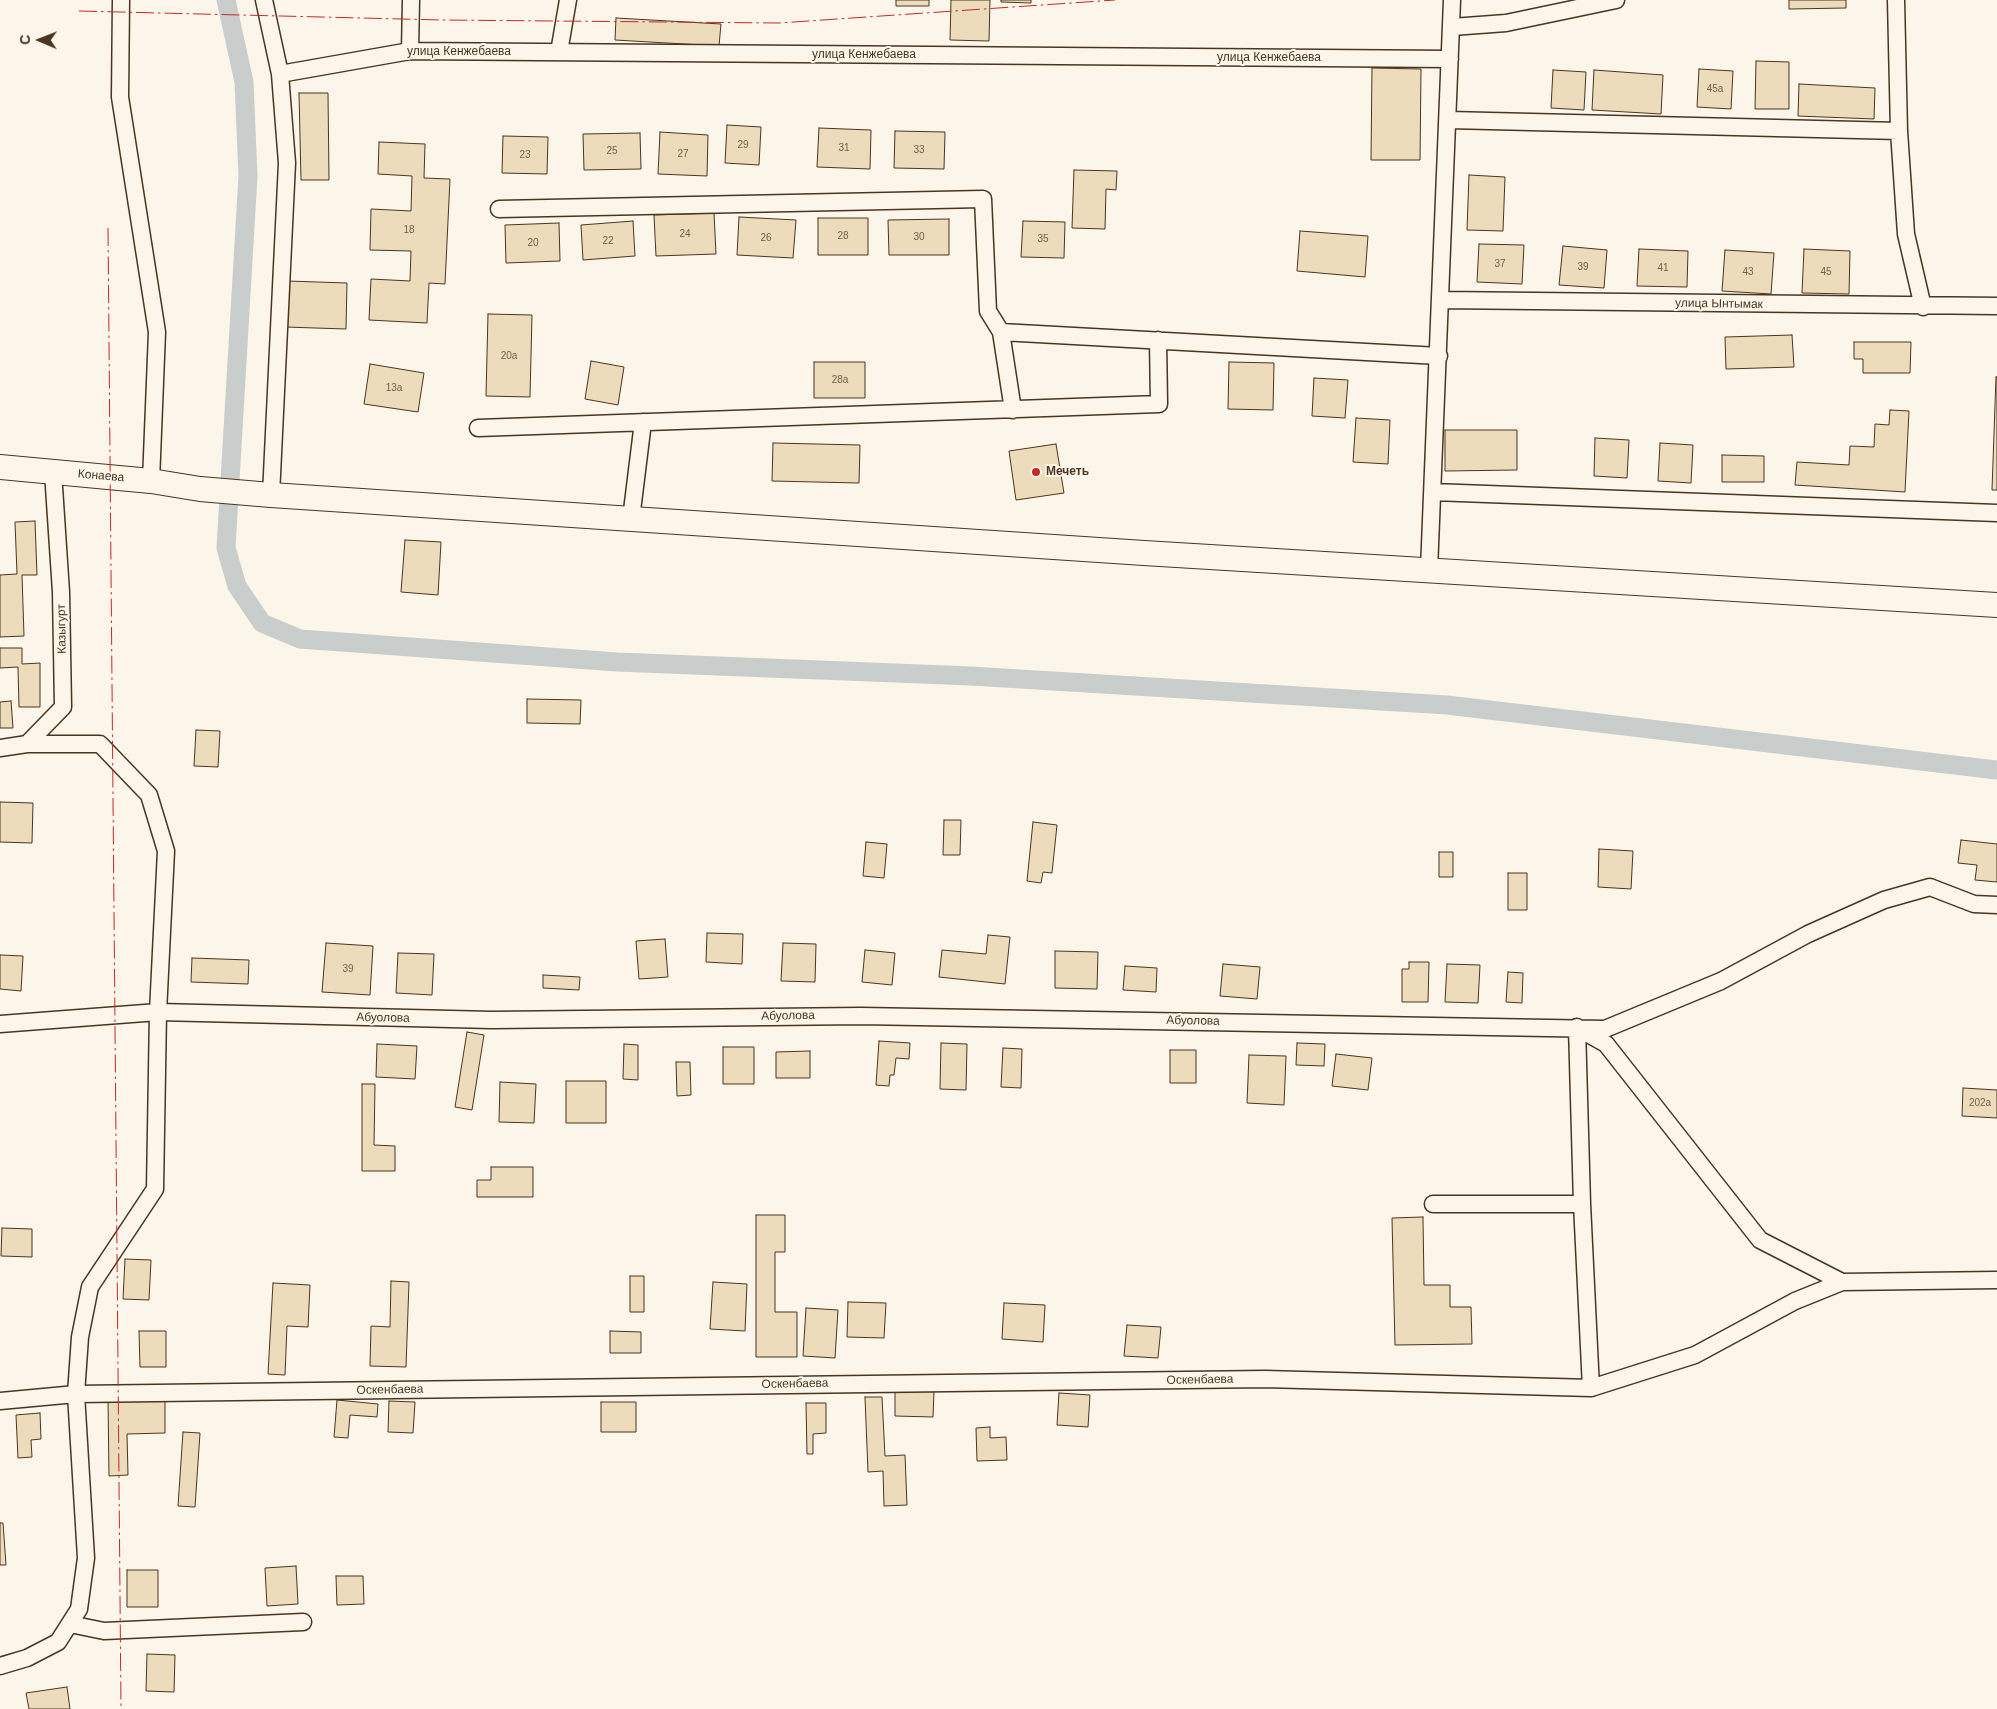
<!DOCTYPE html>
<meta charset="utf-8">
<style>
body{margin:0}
#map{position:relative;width:1997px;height:1709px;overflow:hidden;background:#fbf6e9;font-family:Helvetica,sans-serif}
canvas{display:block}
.north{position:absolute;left:15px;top:15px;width:50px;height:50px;-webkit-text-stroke:4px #fbf6e9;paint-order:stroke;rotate:271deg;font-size:14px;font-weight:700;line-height:20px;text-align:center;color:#4a3520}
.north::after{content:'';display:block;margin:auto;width:18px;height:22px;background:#4a3520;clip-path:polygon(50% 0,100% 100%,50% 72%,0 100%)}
</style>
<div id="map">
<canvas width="1997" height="1709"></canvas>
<div class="north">С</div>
</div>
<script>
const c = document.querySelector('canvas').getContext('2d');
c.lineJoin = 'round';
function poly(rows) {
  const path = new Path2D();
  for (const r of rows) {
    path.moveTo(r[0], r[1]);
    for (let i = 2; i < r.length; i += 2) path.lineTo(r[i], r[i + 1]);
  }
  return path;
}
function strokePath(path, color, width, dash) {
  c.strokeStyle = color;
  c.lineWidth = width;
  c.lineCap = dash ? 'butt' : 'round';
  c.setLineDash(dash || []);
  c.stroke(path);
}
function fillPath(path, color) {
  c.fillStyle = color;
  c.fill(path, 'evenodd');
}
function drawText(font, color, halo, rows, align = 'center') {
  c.font = font + ' Helvetica,sans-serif';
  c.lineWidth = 4;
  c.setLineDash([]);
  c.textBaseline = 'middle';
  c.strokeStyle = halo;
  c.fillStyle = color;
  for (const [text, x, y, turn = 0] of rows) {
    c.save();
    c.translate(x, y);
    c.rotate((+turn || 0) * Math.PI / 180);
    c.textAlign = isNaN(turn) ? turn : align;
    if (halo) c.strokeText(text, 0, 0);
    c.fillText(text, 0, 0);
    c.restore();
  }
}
strokePath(poly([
 [226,0,244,82,248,176,226,548,237,586,262,623,300,639,617,662,971,676,1447,705,1997,770]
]), '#c9cecd', 19);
const building = poly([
 [896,0,929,0,929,6,896,6,896,0],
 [951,0,990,0,989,41,950,40,951,0],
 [1001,0,1031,0,1031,3,1001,2,1001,0],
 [1789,0,1846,0,1846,8,1789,9,1789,0],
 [616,18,721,24,719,46,615,40,616,18],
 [1756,61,1789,62,1789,109,1755,109,1756,61],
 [1372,68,1421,69,1420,160,1371,160,1372,68],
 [1699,69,1733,71,1731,109,1697,107,1699,69],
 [1553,70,1586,72,1584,110,1551,108,1553,70],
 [1594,70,1663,75,1661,114,1592,110,1594,70],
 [1799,84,1875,88,1874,119,1798,116,1799,84],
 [299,93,328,93,329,180,301,180,299,93],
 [727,125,761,127,759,165,725,163,727,125],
 [819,128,871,130,870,169,817,167,819,128],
 [895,131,945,132,944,169,894,168,895,131],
 [660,132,708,135,707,176,658,174,660,132],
 [640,133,641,169,584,170,583,134,640,133],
 [503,136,548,137,547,174,502,173,503,136],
 [379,142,425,144,424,178,450,179,445,284,429,283,427,323,369,320,371,279,410,281,411,251,370,250,371,209,411,211,412,176,378,174,379,142],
 [1074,170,1117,171,1116,190,1106,189,1105,229,1072,228,1074,170],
 [1469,175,1505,177,1503,231,1467,230,1469,175],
 [714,213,716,254,656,256,654,215,714,213],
 [739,217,796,220,793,258,737,255,739,217],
 [818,218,868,218,868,255,818,255,818,218],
 [949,219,949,255,889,255,888,220,949,219],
 [633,221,635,256,583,260,581,225,633,221],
 [1023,221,1065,222,1064,258,1021,257,1023,221],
 [559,223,560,261,506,263,505,225,559,223],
 [1300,231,1368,236,1365,277,1297,271,1300,231],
 [1479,244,1524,245,1522,284,1477,282,1479,244],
 [1563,246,1607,250,1604,288,1559,285,1563,246],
 [1639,249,1688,251,1687,287,1637,286,1639,249],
 [1804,249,1850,251,1849,294,1802,293,1804,249],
 [1725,250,1774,253,1771,294,1722,291,1725,250],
 [287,281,347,283,346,329,285,327,287,281],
 [488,314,532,315,530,397,486,396,488,314],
 [1792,335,1794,367,1726,369,1725,337,1792,335],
 [1854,342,1911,342,1910,373,1863,373,1863,359,1854,359,1854,342],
 [591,361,624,367,618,405,585,399,591,361],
 [814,362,865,362,865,398,814,398,814,362],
 [1229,362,1274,363,1273,410,1228,409,1229,362],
 [370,364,424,373,418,412,364,404,370,364],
 [1996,377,1997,377,1997,490,1992,490,1996,377],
 [1314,378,1348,380,1345,418,1312,416,1314,378],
 [1890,410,1909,411,1905,492,1795,485,1797,462,1849,465,1850,446,1874,447,1875,424,1889,425,1890,410],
 [1356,418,1390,420,1388,464,1353,462,1356,418],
 [1445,430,1517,430,1517,470,1445,471,1445,430],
 [1595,438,1629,440,1627,478,1594,476,1595,438],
 [773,443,860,445,859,483,772,481,773,443],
 [1660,443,1693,445,1691,483,1658,481,1660,443],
 [1056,444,1064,493,1016,500,1009,451,1056,444],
 [1722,455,1764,456,1764,482,1722,482,1722,455],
 [35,521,37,575,22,575,24,636,0,637,0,575,17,574,15,522,35,521],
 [405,540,441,542,438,595,401,592,405,540],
 [0,648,22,648,22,664,40,663,40,707,19,707,18,667,0,668,0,648],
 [527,699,581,700,580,724,527,723,527,699],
 [11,701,13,728,0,728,0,702,11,701],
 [196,730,220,731,218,767,194,766,196,730],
 [0,802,33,803,32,843,0,842,0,802],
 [944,820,961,820,960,855,943,855,944,820],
 [1033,822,1057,825,1052,873,1043,872,1041,883,1027,881,1033,822],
 [1961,840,1997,844,1997,882,1975,880,1977,865,1958,863,1961,840],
 [866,842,887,844,884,878,863,876,866,842],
 [1599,849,1633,851,1631,889,1598,887,1599,849],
 [1439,852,1453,852,1453,877,1439,877,1439,852],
 [1508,873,1527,873,1527,910,1508,910,1508,873],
 [707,933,743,934,742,964,706,962,707,933],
 [988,935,1010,937,1005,984,939,977,942,950,986,954,988,935],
 [665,939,668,977,639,979,636,941,665,939],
 [326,943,373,946,370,995,322,992,326,943],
 [783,943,816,944,815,982,781,981,783,943],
 [865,950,895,953,892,985,862,982,865,950],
 [1055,951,1098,952,1097,989,1055,988,1055,951],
 [398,953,434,954,432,995,396,993,398,953],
 [0,955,23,956,21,991,0,989,0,955],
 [192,958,249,960,248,984,191,982,192,958],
 [1409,962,1429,962,1428,1002,1402,1002,1402,969,1409,969,1409,962],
 [1223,964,1260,967,1257,999,1220,996,1223,964],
 [1447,964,1480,965,1478,1003,1445,1002,1447,964],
 [1125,966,1157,968,1156,992,1123,990,1125,966],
 [1508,972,1523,973,1522,1003,1506,1002,1508,972],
 [543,975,580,977,579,990,543,988,543,975],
 [467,1032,484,1035,472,1110,455,1107,467,1032],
 [879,1041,910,1043,909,1059,896,1058,894,1075,890,1075,889,1086,876,1085,879,1041],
 [941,1043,967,1044,966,1090,940,1089,941,1043],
 [1297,1043,1325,1044,1324,1066,1296,1065,1297,1043],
 [377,1044,417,1046,415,1079,376,1077,377,1044],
 [624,1044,638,1045,638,1080,623,1079,624,1044],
 [723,1047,754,1047,754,1084,723,1084,723,1047],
 [1003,1048,1022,1049,1021,1088,1001,1087,1003,1048],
 [1170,1050,1196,1050,1196,1083,1170,1083,1170,1050],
 [810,1051,810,1078,776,1078,776,1052,810,1051],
 [1336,1054,1372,1058,1368,1090,1332,1086,1336,1054],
 [1249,1055,1286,1056,1284,1105,1247,1103,1249,1055],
 [676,1062,690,1062,691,1095,677,1096,676,1062],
 [566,1081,606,1081,606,1123,566,1123,566,1081],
 [500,1082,536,1084,534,1123,499,1122,500,1082],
 [362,1084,375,1084,374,1145,395,1146,395,1171,362,1171,362,1084],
 [1963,1088,1997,1090,1997,1118,1962,1116,1963,1088],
 [491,1167,533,1167,533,1197,477,1197,477,1180,491,1180,491,1167],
 [756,1215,785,1215,785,1252,775,1252,775,1312,797,1312,797,1357,756,1357,756,1215],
 [1423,1217,1424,1285,1450,1285,1450,1307,1471,1307,1472,1344,1395,1345,1392,1218,1423,1217],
 [2,1228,32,1229,32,1257,1,1256,2,1228],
 [125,1259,151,1260,149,1300,123,1299,125,1259],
 [630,1276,644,1276,644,1312,630,1312,630,1276],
 [391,1281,409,1282,406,1367,370,1366,371,1326,390,1327,391,1281],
 [713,1282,747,1284,745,1331,710,1329,713,1282],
 [273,1283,310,1285,308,1327,287,1326,285,1375,268,1374,273,1283],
 [848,1302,886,1303,884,1338,847,1337,848,1302],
 [1004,1303,1045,1305,1043,1342,1002,1339,1004,1303],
 [806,1308,838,1310,835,1358,803,1356,806,1308],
 [1127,1325,1161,1327,1158,1358,1124,1356,1127,1325],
 [139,1331,166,1331,166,1367,140,1367,139,1331],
 [610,1331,641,1332,641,1353,610,1353,610,1331],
 [895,1391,934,1391,933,1417,895,1416,895,1391],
 [1059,1393,1090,1395,1088,1427,1057,1425,1059,1393],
 [865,1397,882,1397,885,1456,905,1455,907,1505,884,1506,883,1471,868,1472,865,1397],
 [165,1399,165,1433,127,1434,128,1475,109,1476,108,1400,165,1399],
 [337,1400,378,1404,377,1417,350,1415,348,1438,334,1437,337,1400],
 [389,1401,415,1402,413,1433,388,1432,389,1401],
 [601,1402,636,1402,636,1432,601,1432,601,1402],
 [806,1403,826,1403,826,1433,813,1434,813,1454,807,1454,806,1403],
 [40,1413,41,1439,31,1440,32,1457,18,1458,16,1415,40,1413],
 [990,1427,990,1438,1006,1437,1007,1460,977,1461,976,1428,990,1427],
 [183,1432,200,1433,195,1507,178,1506,183,1432],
 [0,1523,3,1523,6,1565,0,1565,0,1523],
 [296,1566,298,1604,267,1606,265,1568,296,1566],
 [127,1570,158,1570,158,1607,127,1607,127,1570],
 [336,1576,363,1576,364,1604,337,1605,336,1576],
 [147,1654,175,1655,174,1692,146,1691,147,1654],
 [67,1687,70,1709,29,1709,26,1693,67,1687]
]);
fillPath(building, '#ecdcbc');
strokePath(building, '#4a3520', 1);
const minor = poly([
 [121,0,120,97,157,332,151,481],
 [264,0,280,74,287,163,271,495],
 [1896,0,1899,131,1906,234,1923,307],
 [1452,27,1506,23,1616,0],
 [410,51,411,0],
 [559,52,568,0],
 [280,74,410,51,1450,59],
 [1449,120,1899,131],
 [499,209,983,199,988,311,1001,332,1013,410],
 [1441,300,1997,306],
 [1001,332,1439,356],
 [478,428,1159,404,1158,340],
 [1433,492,1997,513],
 [631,519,643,422],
 [1429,570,1452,0],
 [0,748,27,744,63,707,61,592,53,472],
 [0,1024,158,1012,492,1020,861,1016,1605,1029,1721,981,1808,934,1884,900,1930,887,1974,904,1997,905],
 [1577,1027,1582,1204,1591,1388],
 [1581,1030,1606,1044,1760,1240,1842,1282,1997,1280],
 [1433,1204,1582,1204],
 [0,1401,76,1394,1265,1379,1591,1388,1695,1355,1795,1301,1842,1282],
 [70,1624,104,1631,303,1622],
 [0,1666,27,1658,58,1642,79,1609,86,1558,76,1394,80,1337,90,1287,155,1189,158,1012,166,851,149,795,100,744,27,744]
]);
const secondary = poly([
 [0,467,151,481,200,489,271,495,1144,553,1997,605]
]);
strokePath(minor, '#4a3520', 19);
strokePath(secondary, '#4a3520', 26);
strokePath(minor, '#fbf6e9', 16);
strokePath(secondary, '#fbf6e9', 24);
strokePath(poly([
 [79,11,442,20,779,23,1115,0],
 [108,228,121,1709]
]), '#c62828', 1, [18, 4, 2.5, 4]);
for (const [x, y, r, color] of [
 [1036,472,5,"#c62828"]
]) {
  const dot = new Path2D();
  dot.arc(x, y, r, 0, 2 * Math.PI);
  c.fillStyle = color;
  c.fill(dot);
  strokePath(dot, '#fbf6e9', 2);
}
drawText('10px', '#725f47', null, [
 ["45а",1715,89],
 ["29",743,145],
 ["31",844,148],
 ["33",919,150],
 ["25",612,151],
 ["27",683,154],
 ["23",525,155],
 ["18",409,230],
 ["24",685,234],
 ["28",843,236],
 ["30",919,237],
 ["26",766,238],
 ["35",1043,239],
 ["22",608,241],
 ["20",533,243],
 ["37",1500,264],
 ["39",1583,267],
 ["41",1663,268],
 ["43",1748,272],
 ["45",1826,272],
 ["20а",509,356],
 ["28а",840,380],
 ["13а",394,388],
 ["39",348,969],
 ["202а",1980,1103]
]);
drawText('12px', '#4a3520', '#fbf6e9', [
 ["улица Кенжебаева",459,52],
 ["улица Кенжебаева",864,55],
 ["улица Кенжебаева",1269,58],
 ["улица Ынтымак",1719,304,1],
 ["Конаева",101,476,5],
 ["Казыгурт",62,629,-91],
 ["Абуолова",788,1016,-1],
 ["Абуолова",383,1018,1],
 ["Абуолова",1193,1021,1],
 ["Оскенбаева",1200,1380,-1],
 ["Оскенбаева",795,1384,-1],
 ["Оскенбаева",390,1390,-1]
]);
drawText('bold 12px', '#4a3520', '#fbf6e9', [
 ["Мечеть",1046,472]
], 'left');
</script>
